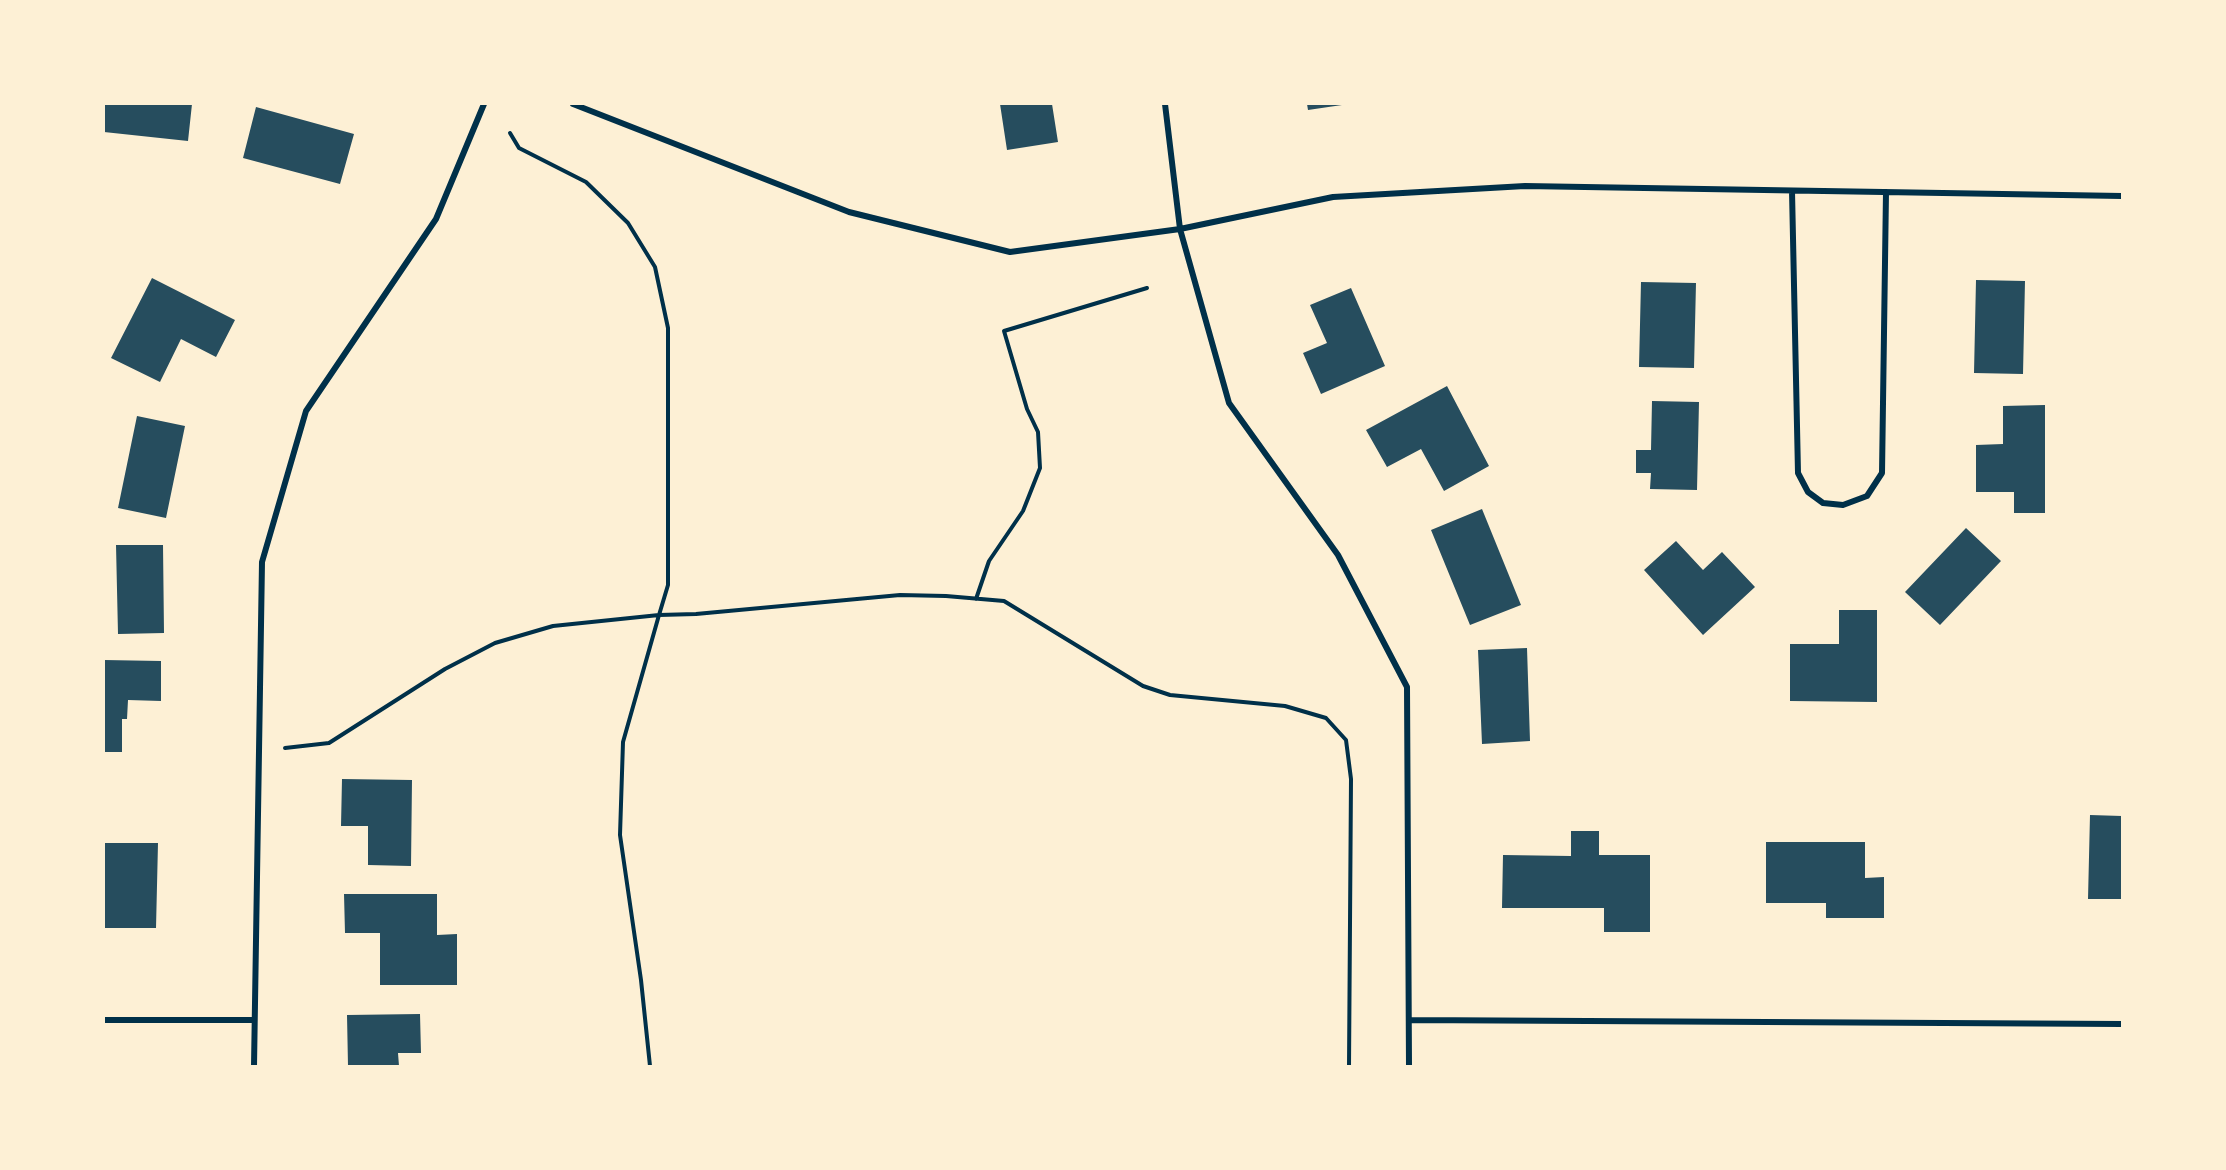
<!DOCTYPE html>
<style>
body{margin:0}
#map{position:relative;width:2226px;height:1170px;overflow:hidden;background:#fdf0d5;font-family:Merriweather,serif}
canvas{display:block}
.frame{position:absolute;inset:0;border:105px solid #fdf0d5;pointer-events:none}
</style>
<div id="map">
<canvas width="2226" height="1170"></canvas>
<div class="frame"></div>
</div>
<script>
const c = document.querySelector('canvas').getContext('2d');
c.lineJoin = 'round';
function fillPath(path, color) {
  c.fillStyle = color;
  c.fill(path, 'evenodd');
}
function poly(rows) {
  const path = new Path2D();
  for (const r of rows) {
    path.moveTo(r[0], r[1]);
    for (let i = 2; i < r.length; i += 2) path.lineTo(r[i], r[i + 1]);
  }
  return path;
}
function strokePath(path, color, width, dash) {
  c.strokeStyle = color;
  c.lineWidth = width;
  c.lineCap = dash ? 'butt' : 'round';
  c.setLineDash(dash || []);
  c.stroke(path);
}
fillPath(poly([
 [104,104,192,104,188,141,104,132],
 [1000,104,1052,104,1058,142,1007,150],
 [1307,104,1342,104,1342,105,1308,110],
 [256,107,354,134,340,184,243,158],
 [152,278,235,320,216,357,181,339,160,382,111,358],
 [1976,280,2025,281,2023,374,1974,373],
 [1641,282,1696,283,1694,368,1639,367],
 [1351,288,1385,366,1321,394,1303,353,1327,343,1310,305],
 [1447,386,1489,466,1444,491,1421,449,1387,467,1366,430],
 [1652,401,1699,402,1697,490,1650,489,1651,473,1636,473,1636,450,1651,450],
 [2045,405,2045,513,2014,513,2014,492,1976,492,1976,445,2003,444,2003,406],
 [137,416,185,426,166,518,118,508],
 [1482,509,1521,605,1470,625,1431,530],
 [1966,528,2001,561,1940,625,1905,592],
 [1676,541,1703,570,1722,552,1755,587,1703,635,1644,570],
 [116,545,163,545,164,633,118,634],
 [1839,610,1877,610,1877,702,1790,701,1790,644,1839,644],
 [1527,648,1530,741,1482,744,1478,650],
 [104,660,161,661,161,701,128,700,127,719,122,719,122,752,104,752],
 [342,779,412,780,411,866,368,865,368,826,341,826],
 [2090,815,2122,816,2122,899,2088,899],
 [1571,831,1599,831,1599,855,1650,855,1650,932,1604,932,1604,908,1502,908,1503,855,1571,856],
 [1766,842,1865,842,1865,878,1884,877,1884,918,1826,918,1826,903,1766,903],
 [105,843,158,843,156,928,104,928],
 [344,894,437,894,437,935,457,934,457,985,380,985,380,933,345,933],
 [420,1014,421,1053,398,1053,399,1066,348,1066,347,1015]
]), '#264d5e');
strokePath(poly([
 [976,599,989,561,1023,511,1040,468,1038,432,1027,409,1004,331,1147,288],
 [285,748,329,743,445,669,495,643,553,626,659,615,668,585,668,328,655,267,628,223,586,182,519,148,510,133],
 [650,1066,641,980,620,835,623,742,659,615,696,614,900,595,946,596,1004,601,1143,686,1170,695,1285,706,1326,718,1346,740,1351,779,1349,1066]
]), '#003049', 4);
strokePath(poly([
 [573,104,849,212,1010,252,1180,229,1333,197,1525,186,2122,196],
 [1165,104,1180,229,1229,403,1338,555,1407,687,1409,1066],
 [1792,191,1798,473,1808,492,1823,503,1843,505,1867,496,1882,473,1886,192],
 [104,1020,254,1020],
 [1409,1020,2122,1024],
 [254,1066,262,562,306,411,436,219,484,104]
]), '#003049', 6);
</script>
